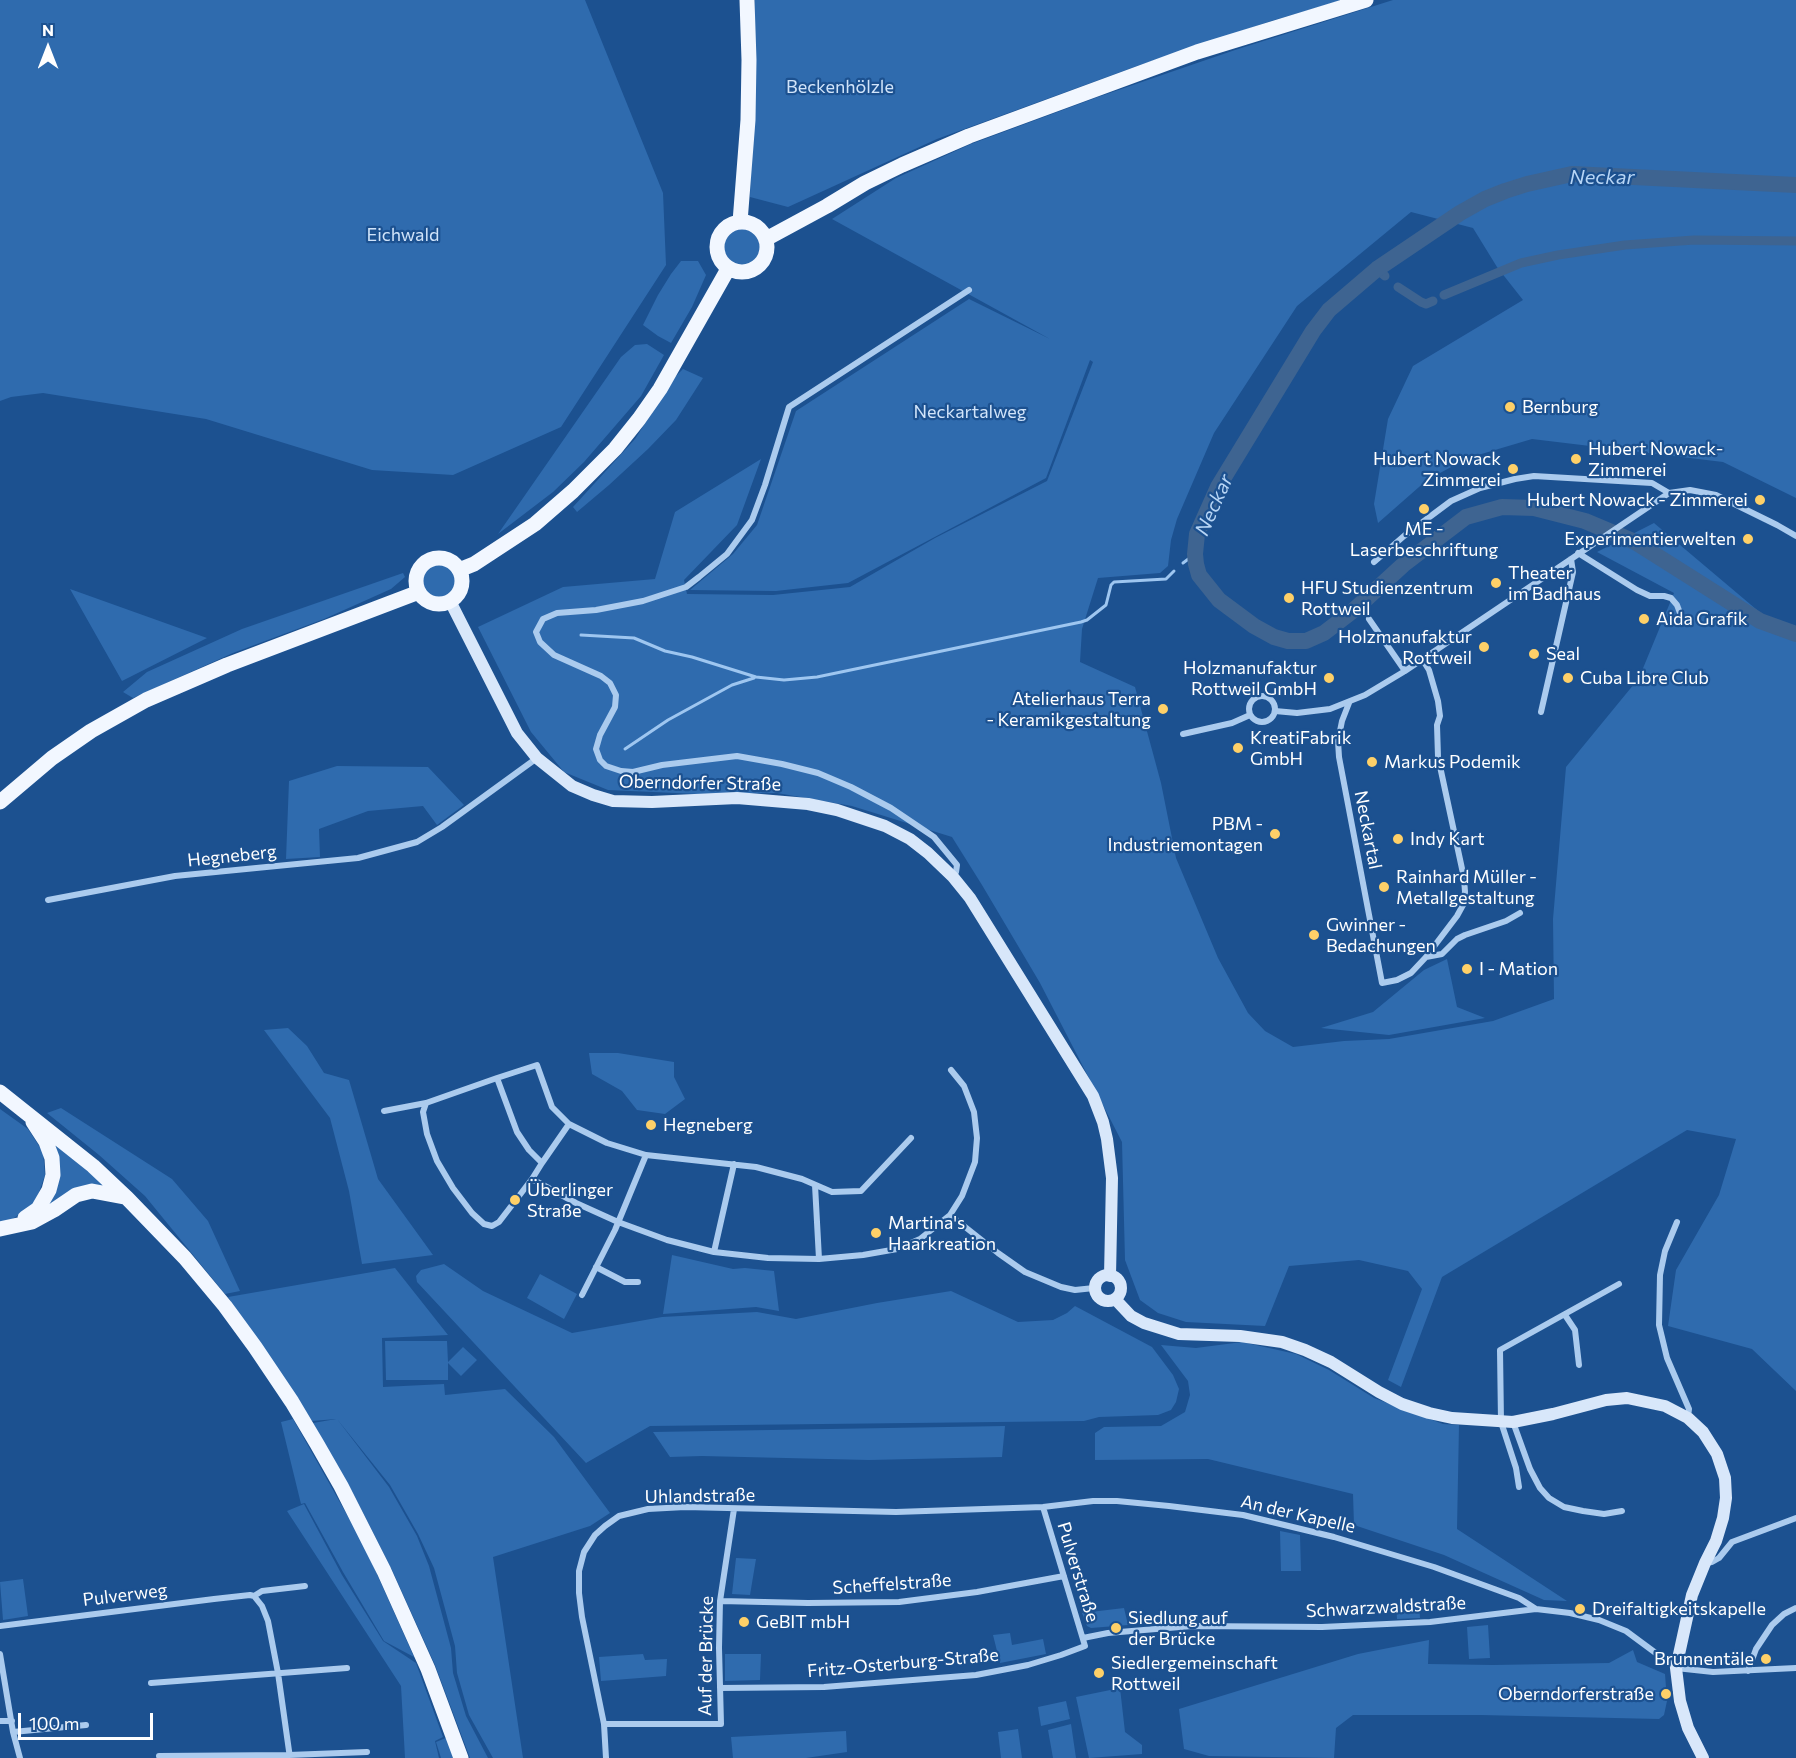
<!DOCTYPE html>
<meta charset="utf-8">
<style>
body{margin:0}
#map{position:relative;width:1796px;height:1758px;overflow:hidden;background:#1c5190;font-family:Commissioner,sans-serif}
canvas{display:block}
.north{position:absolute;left:18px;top:18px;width:60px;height:60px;-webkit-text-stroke:4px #1c5190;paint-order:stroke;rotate:0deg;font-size:16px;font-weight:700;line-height:24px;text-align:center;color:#fff}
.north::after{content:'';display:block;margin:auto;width:21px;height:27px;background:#fff;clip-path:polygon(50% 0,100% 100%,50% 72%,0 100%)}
.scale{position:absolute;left:18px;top:1713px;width:135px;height:27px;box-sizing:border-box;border:3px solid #fff;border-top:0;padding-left:8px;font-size:18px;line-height:21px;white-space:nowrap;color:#fff;-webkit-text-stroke:4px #1c5190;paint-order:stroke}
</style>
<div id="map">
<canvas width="1796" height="1758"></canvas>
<div class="north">N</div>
<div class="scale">100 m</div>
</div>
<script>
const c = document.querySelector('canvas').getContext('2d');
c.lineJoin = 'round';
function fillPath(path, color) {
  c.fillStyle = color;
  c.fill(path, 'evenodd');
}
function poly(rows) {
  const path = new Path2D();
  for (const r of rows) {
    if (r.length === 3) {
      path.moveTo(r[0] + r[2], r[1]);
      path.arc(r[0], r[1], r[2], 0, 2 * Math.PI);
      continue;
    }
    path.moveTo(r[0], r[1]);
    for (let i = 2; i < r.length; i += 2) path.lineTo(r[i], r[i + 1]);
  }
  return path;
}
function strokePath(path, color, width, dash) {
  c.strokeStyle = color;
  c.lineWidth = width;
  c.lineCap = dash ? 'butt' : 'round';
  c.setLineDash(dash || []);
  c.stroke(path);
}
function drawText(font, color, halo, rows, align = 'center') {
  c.font = font + ' Commissioner,sans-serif';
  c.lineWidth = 4.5;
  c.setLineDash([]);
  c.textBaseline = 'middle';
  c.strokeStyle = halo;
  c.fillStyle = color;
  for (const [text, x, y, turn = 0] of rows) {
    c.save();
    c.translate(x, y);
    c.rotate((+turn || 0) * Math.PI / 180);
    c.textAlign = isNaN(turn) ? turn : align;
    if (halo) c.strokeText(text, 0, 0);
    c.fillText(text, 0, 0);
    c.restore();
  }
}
fillPath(poly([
 [0,0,585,0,663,193,666,265,561,427,453,475,372,470,206,419,43,393,11,397,0,401],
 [755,0,1343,0,1271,21,1137,66,937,139,788,207,750,197],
 [1393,0,1796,0,1796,498,1723,462,1532,439,1468,458,1427,480,1378,523,1374,504,1388,419,1413,366,1523,300,1497,267,1473,228,1411,212,1297,306,1214,433,1177,519,1171,540,1168,566,1160,573,1098,578,1082,629,1080,662,1135,687,1161,783,1176,858,1218,958,1248,1013,1265,1031,1293,1047,1344,1041,1389,1039,1493,1021,1554,999,1553,919,1566,767,1639,678,1674,593,1597,552,1654,523,1763,615,1796,626,1796,1391,1752,1349,1668,1326,1676,1270,1719,1195,1736,1139,1687,1130,1442,1277,1401,1387,1388,1380,1422,1289,1408,1271,1359,1260,1289,1266,1265,1326,1186,1322,1158,1313,1140,1300,1125,1260,1122,1142,1040,983,982,885,952,837,852,806,777,793,698,794,608,790,564,772,531,732,478,627,563,587,655,579,675,512,761,459,737,525,684,580,687,594,773,595,850,587,935,538,1047,481,1093,362,1090,360,1046,478,848,583,776,591,690,590,733,554,757,525,796,411,969,299,1050,339,832,219,896,178,971,144,1098,97,1235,50],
 [742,247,18],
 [681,261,698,261,706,275,692,307,671,343,658,336,643,325,658,295,671,274],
 [647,344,664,355,641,396,584,462,553,492,498,534,621,357,635,345],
 [683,369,703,378,676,420,648,449,609,485,577,512,573,507,635,439,675,377],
 [440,581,18],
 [403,573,405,577,391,589,324,619,233,653,133,698,123,692,147,672,242,629],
 [70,589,207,638,122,681],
 [337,766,428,767,464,805,437,825,423,806,368,811,319,829,320,857,286,859,289,781],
 [1447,959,1457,1007,1485,1018,1389,1035,1321,1028,1373,1012,1424,970],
 [288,1028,307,1046,324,1073,349,1080,378,1179,433,1255,362,1264,349,1191,330,1118,264,1030],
 [589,1053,618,1053,674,1062,674,1077,685,1099,665,1114,637,1110,622,1091,592,1074],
 [61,1108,172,1179,208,1221,240,1291,225,1294,145,1196,99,1155,47,1113],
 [0,1109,28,1129,43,1152,45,1175,35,1204,11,1220,0,1222],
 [52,1140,106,1187,44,1212],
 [672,1255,733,1269,745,1268,774,1271,779,1311,756,1307,663,1314],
 [444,1264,483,1291,572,1333,662,1317,757,1312,796,1319,877,1303,951,1291,1018,1322,1053,1320,1067,1313,1075,1306,1152,1347,1173,1375,1179,1389,1176,1402,1171,1410,1158,1415,1099,1417,1084,1421,650,1426,586,1463,417,1282,416,1276,421,1270],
 [395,1268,448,1335,382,1338,383,1387,444,1384,445,1395,505,1389,554,1437,610,1513,590,1526,493,1557,523,1758,493,1758,469,1715,457,1673,455,1646,434,1568,418,1534,390,1485,337,1419,389,1487,417,1536,429,1566,451,1648,453,1673,466,1716,488,1758,470,1758,435,1665,392,1570,354,1495,313,1423,336,1419,312,1421,228,1297],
 [540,1274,577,1294,564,1319,527,1298],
 [385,1341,447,1341,448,1362,463,1347,477,1360,461,1376,448,1363,448,1380,386,1380],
 [1242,1342,1296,1354,1329,1370,1374,1398,1443,1424,1459,1425,1457,1529,1567,1601,1544,1600,1444,1555,1354,1525,1353,1494,1208,1459,1095,1460,1095,1433,1104,1427,1161,1426,1185,1412,1190,1395,1188,1381,1161,1345,1196,1348],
 [293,1419,364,1545,414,1657,384,1641,343,1572,305,1503,301,1504,281,1422],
 [1005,1426,1002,1457,869,1460,702,1456,670,1457,653,1432],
 [304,1504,342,1575,383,1641,416,1663,443,1737,435,1741,439,1758,405,1758,401,1686,287,1511],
 [1280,1531,1300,1535,1301,1571,1281,1571],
 [736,1558,756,1559,750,1595,732,1594],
 [23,1579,28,1616,3,1620,0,1582],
 [1419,1602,1420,1618,1397,1619,1396,1603],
 [1124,1608,1128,1625,1091,1628,1087,1626,1082,1613],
 [1488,1625,1490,1658,1469,1659,1467,1627],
 [1010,1633,1012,1645,1043,1639,1046,1654,1000,1663,993,1635],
 [1429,1640,1428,1664,1493,1665,1609,1663,1633,1650,1637,1662,1665,1674,1667,1701,1664,1715,1659,1719,1481,1715,1353,1715,1336,1728,1334,1758,1209,1756,1184,1749,1179,1709,1358,1654],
 [643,1654,645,1660,667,1659,666,1676,601,1681,599,1657],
 [725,1654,761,1654,760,1680,725,1681],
 [1120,1688,1125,1732,1142,1745,1142,1754,1089,1758,1076,1697],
 [1066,1701,1070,1719,1041,1726,1038,1707],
 [1071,1724,1076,1758,1053,1758,1048,1730],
 [1018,1729,1022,1758,1001,1758,998,1732],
 [846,1731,847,1752,806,1758,733,1758,731,1737],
 [448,1737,453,1758,441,1758,436,1742]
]), '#2f6bae');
strokePath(poly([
 [1183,563,1195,554],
 [581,635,634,638,665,651,692,657,756,677,784,680,817,677,1081,622,1087,620,1106,605,1111,585,1114,582,1166,579,1174,571],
 [625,749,668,720,732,685,754,678]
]), '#9ec6f0', 3);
strokePath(poly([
 [1377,269,1385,276],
 [1398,287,1421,302,1426,304,1433,301],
 [1444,295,1521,263,1558,255,1625,245,1694,240,1796,241]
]), '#3e6491', 9);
strokePath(poly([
 [1796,185,1572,174,1527,184,1505,191,1485,199,1460,213,1377,269,1329,310,1313,331,1218,487,1197,534,1195,554,1196,564,1199,575,1219,600,1254,626,1274,637,1288,641,1306,641,1324,633,1354,610,1403,565,1466,517,1502,507,1534,508,1585,521,1635,542,1760,621,1796,634]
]), '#3e6491', 16);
strokePath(poly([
 [1578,553,1637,590,1650,596,1664,596,1671,598,1677,605,1683,621],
 [1374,562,1404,536,1451,501,1480,488,1515,479,1534,476,1652,483,1669,493],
 [1369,619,1405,671],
 [1262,709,13],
 [1349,703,1342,721,1338,741,1339,757,1382,983,1397,980,1411,973,1426,957,1457,916,1463,905,1465,892,1464,878,1438,757,1437,725,1440,716,1438,701,1429,670,1422,659],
 [1275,711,1297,713,1330,709,1365,695,1405,671,1669,493,1690,490,1716,495,1777,525,1796,536],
 [1541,712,1573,572,1571,559],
 [1183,734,1232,723,1250,715],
 [953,877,956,872,957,865,934,837,891,808,851,787,818,773,782,764,737,756,662,765,633,772,621,771,606,766,600,760,596,749,600,735,615,707,616,695,610,683,601,676,554,655,540,642,536,632,543,619,557,613,596,610,643,601,686,587,699,577,727,554,752,520,765,485,789,407,969,290],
 [48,900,175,876,358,858,417,842,442,827,537,758],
 [1426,957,1442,954,1457,939,1465,935,1506,921,1520,913],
 [497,1078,537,1065,552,1107,569,1124,542,1163],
 [426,1103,497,1078,517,1132,529,1150,542,1163,532,1179],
 [384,1111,426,1103,423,1112,427,1134,437,1161,453,1188,472,1213,484,1224,492,1226,499,1222,532,1179,576,1203,618,1222,667,1240,714,1252,768,1258,819,1259,863,1255,897,1249,920,1239,950,1215,962,1196,975,1162,977,1138,974,1112,964,1086,951,1070],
 [569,1124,607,1143,646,1155,756,1167,802,1179,832,1192,861,1191,911,1138],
 [815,1185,819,1259],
 [950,1215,998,1253,1025,1272,1061,1287,1075,1290,1094,1288],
 [1677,1222,1665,1251,1660,1275,1659,1325,1667,1358,1689,1409,1688,1417],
 [714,1252,734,1164],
 [596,1267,625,1282,638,1282],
 [582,1295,615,1230,646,1155],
 [1565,1315,1575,1330,1579,1365],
 [1513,1422,1530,1469,1540,1488,1549,1498,1564,1507,1583,1511,1604,1514,1622,1511],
 [1519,1487,1516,1468,1501,1422,1500,1350,1619,1284],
 [1705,1563,1712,1562,1719,1558,1732,1542,1796,1518],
 [254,1596,262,1591,305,1586],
 [720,1601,808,1603,899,1602,977,1592,1064,1576],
 [0,1626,214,1599,250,1595,254,1596,262,1606,268,1621,278,1673,290,1758],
 [1083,1638,1108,1633,1192,1626,1322,1627,1430,1622,1536,1609,1570,1613,1599,1620,1626,1631,1676,1668,1713,1672,1796,1668],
 [0,1654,13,1732,20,1758],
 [1748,1671,1756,1649,1772,1625,1784,1614,1796,1608],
 [151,1683,347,1668],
 [720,1688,824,1687,976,1675,1028,1665,1061,1655,1085,1646,1043,1507],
 [0,1721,12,1721],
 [604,1724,721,1724,719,1648,720,1601,734,1509],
 [13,1732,86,1725],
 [159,1756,289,1755,367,1752],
 [606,1758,604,1724,582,1617,579,1593,579,1571,584,1552,595,1535,605,1526,619,1516,648,1509,685,1507,896,1512,1043,1507,1093,1501,1117,1501,1169,1506,1243,1515,1334,1537,1434,1567,1519,1598,1536,1609]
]), '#abcbee', 6);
strokePath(poly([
 [450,601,517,733,537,758,572,786,593,795,613,801,652,802,737,798,808,804,837,810,885,826,910,839,928,853,953,877,970,898,1093,1096,1103,1122,1107,1139,1112,1178,1110,1276],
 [1108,1288,13],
 [1115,1299,1131,1316,1144,1323,1179,1334,1240,1336,1282,1342,1305,1350,1331,1362,1379,1392,1402,1404,1429,1413,1452,1418,1513,1422,1553,1414,1606,1400,1627,1398,1665,1406,1688,1418,1703,1432,1717,1454,1725,1478,1726,1498,1723,1518,1716,1541,1705,1563,1692,1595,1676,1668,1680,1701,1688,1728,1703,1758]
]), '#d8e7fa', 12);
strokePath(poly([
 [742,247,25],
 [740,222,748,120,749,60,747,0],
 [766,239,827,206,865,183,902,165,969,136,1197,52,1366,0],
 [439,581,23],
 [459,570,474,564,535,524,573,491,615,449,639,419,660,389,728,269],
 [0,802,52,758,91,731,146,700,227,665,419,592],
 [0,1092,93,1166,127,1198,185,1258,225,1306,255,1347,292,1402,317,1444,341,1486,384,1571,428,1669,461,1758],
 [25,1218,38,1209,49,1190,53,1175,52,1158,46,1142,33,1122],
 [0,1229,32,1222,54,1210,76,1195,92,1191,124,1197]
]), '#f2f7ff', 15);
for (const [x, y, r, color] of [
 [1510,407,6,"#fed068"],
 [1576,459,6,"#fed068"],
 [1513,469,6,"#fed068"],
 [1760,500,6,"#fed068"],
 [1424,509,6,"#fed068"],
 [1748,539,6,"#fed068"],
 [1496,583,6,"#fed068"],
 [1289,598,6,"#fed068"],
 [1644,619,6,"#fed068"],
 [1484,647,6,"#fed068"],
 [1534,654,6,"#fed068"],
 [1329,678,6,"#fed068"],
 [1568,678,6,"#fed068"],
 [1163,709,6,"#fed068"],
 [1238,748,6,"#fed068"],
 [1372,762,6,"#fed068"],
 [1275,834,6,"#fed068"],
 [1398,839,6,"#fed068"],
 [1384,887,6,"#fed068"],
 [1314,935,6,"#fed068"],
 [1467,969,6,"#fed068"],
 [651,1125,6,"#fed068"],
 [515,1200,6,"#fed068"],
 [876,1233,6,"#fed068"],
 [1580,1609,6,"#fed068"],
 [744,1622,6,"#fed068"],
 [1116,1628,6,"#fed068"],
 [1766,1659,6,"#fed068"],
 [1099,1673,6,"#fed068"],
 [1666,1694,6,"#fed068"]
]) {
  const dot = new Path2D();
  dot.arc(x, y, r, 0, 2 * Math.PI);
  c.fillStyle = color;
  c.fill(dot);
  strokePath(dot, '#1c5190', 2);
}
drawText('18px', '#d1e4fa', '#1c5190', [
 ["Beckenhölzle",840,87],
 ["Eichwald",403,235],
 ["Neckartalweg",970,412]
]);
drawText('18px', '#fff', '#1c5190', [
 ["Bernburg",1522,407],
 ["Hubert Nowack-",1588,449],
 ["Zimmerei",1588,470],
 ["Hubert Nowack",1501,459,"right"],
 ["Zimmerei",1501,480,"right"],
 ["Hubert Nowack - Zimmerei",1748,500,"right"],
 ["ME -",1424,529,"center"],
 ["Laserbeschriftung",1424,550,"center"],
 ["Experimentierwelten",1736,539,"right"],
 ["Theater",1508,573],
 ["im Badhaus",1508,594],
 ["HFU Studienzentrum",1301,588],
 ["Rottweil",1301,609],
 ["Aida Grafik",1656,619],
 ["Holzmanufaktur",1472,637,"right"],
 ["Rottweil",1472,658,"right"],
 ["Seal",1546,654],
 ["Holzmanufaktur",1317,668,"right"],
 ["Rottweil GmbH",1317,689,"right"],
 ["Cuba Libre Club",1580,678],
 ["Atelierhaus Terra",1151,699,"right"],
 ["- Keramikgestaltung",1151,720,"right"],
 ["KreatiFabrik",1250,738],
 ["GmbH",1250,759],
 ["Markus Podemik",1384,762],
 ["PBM -",1263,824,"right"],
 ["Industriemontagen",1263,845,"right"],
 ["Indy Kart",1410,839],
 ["Rainhard Müller -",1396,877],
 ["Metallgestaltung",1396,898],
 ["Gwinner -",1326,925],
 ["Bedachungen",1326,946],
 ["I - Mation",1479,969],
 ["Hegneberg",663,1125],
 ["Überlinger",527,1190],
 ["Straße",527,1211],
 ["Martina's",888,1223],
 ["Haarkreation",888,1244],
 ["Dreifaltigkeitskapelle",1592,1609],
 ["Siedlung auf",1128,1618],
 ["der Brücke",1128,1639],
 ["GeBIT mbH",756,1622],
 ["Brunnentäle",1754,1659,"right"],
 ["Siedlergemeinschaft",1111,1663],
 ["Rottweil",1111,1684],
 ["Oberndorferstraße",1654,1694,"right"]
], 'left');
drawText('18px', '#fff', '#1c5190', [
 ["Oberndorfer Straße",700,783,1],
 ["Neckartal",1368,830,79],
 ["Hegneberg",232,856,-6],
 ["Uhlandstraße",700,1496,-1],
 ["An der Kapelle",1298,1514,13],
 ["Pulverstraße",1078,1572,73],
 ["Scheffelstraße",892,1584,-4],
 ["Pulverweg",125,1595,-7],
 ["Schwarzwaldstraße",1386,1607,-3],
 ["Auf der Brücke",706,1656,-89],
 ["Fritz-Osterburg-Straße",903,1663,-5]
]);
drawText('italic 20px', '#b7d5f5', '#1c5190', [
 ["Neckar",1602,177],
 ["Neckar",1214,505,-66]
]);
</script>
